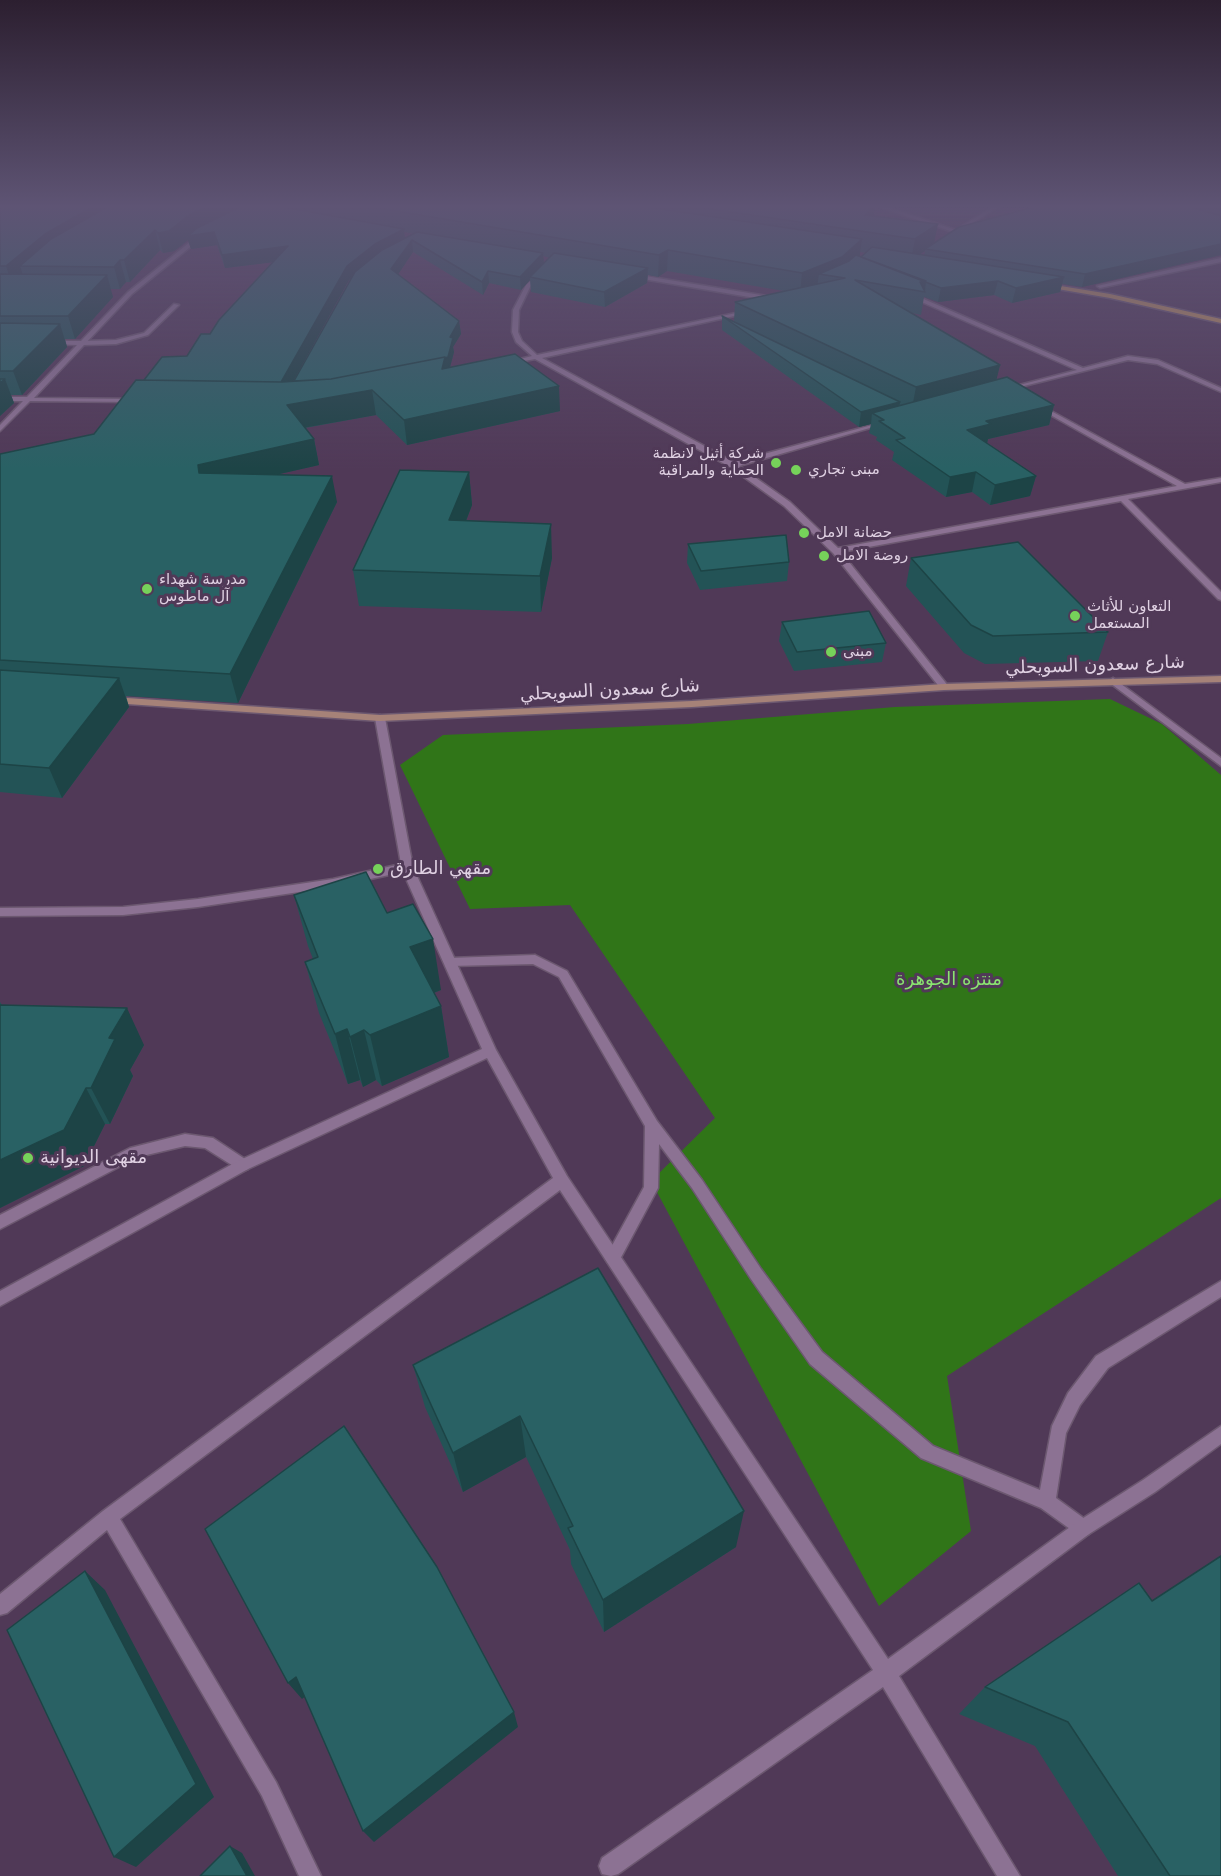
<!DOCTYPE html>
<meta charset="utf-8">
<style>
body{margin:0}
canvas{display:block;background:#503957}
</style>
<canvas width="1221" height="1876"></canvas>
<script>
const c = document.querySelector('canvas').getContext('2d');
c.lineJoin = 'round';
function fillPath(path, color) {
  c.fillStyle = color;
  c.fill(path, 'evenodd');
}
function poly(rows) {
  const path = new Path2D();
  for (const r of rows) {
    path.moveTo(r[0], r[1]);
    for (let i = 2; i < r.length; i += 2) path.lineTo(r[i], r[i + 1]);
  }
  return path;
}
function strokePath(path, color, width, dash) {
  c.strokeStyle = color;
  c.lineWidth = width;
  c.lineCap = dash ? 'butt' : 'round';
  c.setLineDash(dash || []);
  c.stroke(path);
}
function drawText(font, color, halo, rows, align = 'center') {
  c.font = font + ' "DejaVu Sans",Cairo,sans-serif';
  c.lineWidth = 6;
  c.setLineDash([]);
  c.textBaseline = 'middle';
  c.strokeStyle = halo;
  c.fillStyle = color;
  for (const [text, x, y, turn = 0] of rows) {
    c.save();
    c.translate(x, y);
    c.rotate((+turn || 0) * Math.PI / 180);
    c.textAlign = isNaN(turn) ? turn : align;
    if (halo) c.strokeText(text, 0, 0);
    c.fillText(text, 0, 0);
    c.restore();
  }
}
fillPath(poly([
 [1110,699,1162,724,1221,775,1221,1198,947,1376,971,1531,879,1606,651,1181,715,1118,570,905,470,909,400,765,443,735,688,724,895,707]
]), '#307518');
const lane = poly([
 [174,304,179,305,148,335,116,344,84,345,81,343,84,341,116,340,144,333,174,304],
 [535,955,567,971,657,1121,702,1180,761,1269,822,1352,933,1446,1040,1490,1052,1426,1068,1393,1096,1356,1221,1281,1221,1297,1108,1368,1080,1405,1066,1433,1056,1498,1089,1522,1092,1528,1089,1534,1083,1537,1077,1534,1041,1508,921,1458,810,1364,751,1279,692,1188,659,1144,658,1188,618,1263,613,1265,608,1263,605,1258,608,1253,644,1187,645,1126,559,977,533,964,450,966,444,962,450,958,535,955],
 [185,1134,213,1138,248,1161,250,1165,248,1169,243,1171,238,1169,205,1148,185,1146,138,1157,0,1229,0,1215,130,1148,185,1134]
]);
const street = poly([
 [876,206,884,206,956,230,994,206,1000,206,956,233,876,206],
 [200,234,205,235,132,294,34,398,134,399,136,400,136,402,30,401,0,431,0,425,23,401,0,401,0,397,27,397,77,345,49,344,47,341,81,341,128,292,200,234],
 [1221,258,1221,262,1100,288,1097,286,1221,258],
 [541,271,544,273,530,287,519,310,518,332,522,341,537,355,750,310,748,313,542,358,734,462,887,421,887,423,739,466,790,502,838,548,1177,486,1038,408,1038,406,1040,405,1185,484,1221,478,1221,482,1128,499,1221,592,1221,600,1218,599,1121,501,841,552,949,687,947,689,941,689,833,553,784,506,730,467,535,359,508,364,508,362,532,356,516,342,512,332,513,310,526,285,541,271],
 [633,274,773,297,776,299,773,301,631,277,633,274],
 [908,294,912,294,1083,368,1128,356,1158,360,1221,388,1221,392,1157,364,1128,360,1004,391,1004,389,1077,370,908,296,908,294],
 [1113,678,1221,758,1221,766,1110,683,1108,681,1113,678],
 [380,715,385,718,413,867,496,1050,567,1176,888,1659,1077,1522,1143,1480,1221,1426,1221,1444,1155,1492,1089,1534,899,1676,1020,1876,997,1876,883,1687,618,1874,611,1876,602,1874,599,1866,602,1858,873,1670,560,1190,120,1519,276,1782,321,1876,299,1876,262,1796,107,1530,7,1613,0,1615,0,1594,103,1511,553,1178,487,1058,248,1169,0,1306,0,1291,238,1161,482,1049,403,872,333,887,198,907,123,915,0,916,0,908,123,907,198,899,333,879,401,864,375,718,380,715]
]);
const secondary = poly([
 [1221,676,1221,682,944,690,692,707,380,721,112,703,107,700,112,697,380,715,692,701,944,684,1221,676]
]);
const primary = poly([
 [1042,283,1110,294,1221,319,1221,323,1110,298,1040,286,1042,283]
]);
strokePath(lane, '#6c5870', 3);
strokePath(street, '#6c5870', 3);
strokePath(secondary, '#6c5870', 3);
strokePath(primary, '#6c5870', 3);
fillPath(lane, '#8c7293');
fillPath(street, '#8c7293');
fillPath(secondary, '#a68278');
fillPath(primary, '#c0925e');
fillPath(poly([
 [0,206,875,206,874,216,934,243,1038,206,1221,206,1221,255,1082,287,1062,284,1060,292,1012,303,994,295,938,302,924,297,921,315,912,313,1000,365,996,380,1054,405,1049,425,988,439,987,443,1036,476,1030,496,990,505,972,492,946,497,892,460,894,452,876,440,877,437,869,433,871,424,859,427,722,330,722,316,734,322,735,302,784,291,667,271,658,277,648,275,647,283,605,307,531,292,530,280,521,290,489,283,483,295,413,252,398,274,459,321,461,334,453,347,454,352,450,367,560,411,407,445,376,415,305,428,314,439,319,465,275,475,337,502,238,703,126,696,129,707,62,798,0,792,0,454,94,434,144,380,187,356,210,334,273,262,225,268,217,245,191,249,188,240,174,251,163,253,160,250,130,282,126,282,120,289,110,289,113,297,75,339,65,339,67,347,22,395,11,395,14,403,0,416],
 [404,232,414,234,405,238],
 [925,251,924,256,919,255],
 [860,252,866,253,861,257,860,257],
 [543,256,550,258,544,264],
 [351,278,294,381,293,381,349,280],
 [469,472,472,505,466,521,552,558,541,612,359,606,353,570],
 [688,544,789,562,787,581,700,590,687,563],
 [911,558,1108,632,1098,661,985,664,964,653,906,586],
 [782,622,886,643,882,662,794,671,779,641],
 [294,895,387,913,441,990,434,993,441,1006,449,1057,382,1086,376,1080,363,1087,360,1080,348,1084,319,1013,305,962,313,959,308,946],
 [0,1002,2,1005,144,1045,130,1070,133,1076,110,1124,105,1124,84,1166,0,1208],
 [598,1268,736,1547,604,1632,571,1564,570,1550,526,1457,463,1492,425,1407,413,1365],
 [1152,1601,1221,1876,1118,1876,1035,1746,959,1714,985,1687]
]), '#235356');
fillPath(poly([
 [94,206,133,206,20,266,24,278,13,288,6,266,45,234],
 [208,206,241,206,214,232,217,245,191,249,188,240,174,251,163,253,158,233,189,215],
 [875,206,872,225,865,215],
 [938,224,934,244,925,249,925,251,911,260,915,239],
 [404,229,405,242,377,257,349,280,284,398,281,382,347,266,375,244],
 [155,230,160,250,130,282,124,260],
 [862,239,859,260,840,278,819,274,817,287,800,294,802,273],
 [412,240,413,252,393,282,391,269],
 [1221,244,1221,255,1082,287,1085,274],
 [288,246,291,260,225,268,222,255],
 [668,250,667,271,658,277,659,255],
 [543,253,544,265,530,277,530,280,521,290,520,277],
 [120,260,126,282,120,289,114,267],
 [648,268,647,283,605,307,604,292],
 [488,271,489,283,483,295,482,282],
 [107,275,113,297,75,339,68,316],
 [1064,277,1060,292,1012,303,1016,288],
 [926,281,925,291,920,282],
 [998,281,994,295,938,302,941,288],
 [459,321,461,334,453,347,454,352,449,371,332,380,450,337],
 [60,324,67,347,22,395,13,371],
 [1000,365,994,390,911,413,916,387],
 [5,379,14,403,0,416,0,383],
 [559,386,560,411,407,445,404,420],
 [372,390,376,415,291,430,287,405],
 [900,402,898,416,872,413,871,424,859,427,861,412],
 [1054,405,1049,425,988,439,987,444,967,430,986,421],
 [314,439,319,465,205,491,199,473,198,465],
 [469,472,472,505,453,555,449,520],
 [976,472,972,492,946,497,950,477],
 [332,476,337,502,238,703,230,674],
 [1036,476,1030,496,990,505,995,485],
 [551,524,552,558,541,612,540,576],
 [119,678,129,707,62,798,49,768],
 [433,939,441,990,419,998,410,947],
 [441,1006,449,1057,382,1086,370,1035],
 [127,1008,144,1045,130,1070,133,1076,110,1124,91,1088,109,1038],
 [347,1029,360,1080,348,1084,335,1034],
 [364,1030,376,1080,363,1087,350,1037],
 [86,1088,105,1124,84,1166,0,1208,0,1160],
 [520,1416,526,1457,463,1492,453,1453],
 [744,1511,736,1547,604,1632,603,1600],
 [85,1571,105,1590,214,1797,136,1867,114,1857],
 [296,1677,309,1693,302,1699,288,1683],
 [514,1712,518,1727,374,1842,363,1831],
 [230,1846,242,1853,255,1876,247,1876]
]), '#1d4446');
const building = poly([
 [0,206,94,206,45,234,6,266,0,266,0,206],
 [109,206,208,206,189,215,169,231,158,233,155,230,124,260,120,260,114,267,20,266,51,239,109,206],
 [242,206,278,206,404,229,375,244,347,266,281,382,144,380,162,357,187,356,201,334,210,334,219,320,288,246,222,255,214,232,188,236,197,228,242,206],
 [366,206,641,206,862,239,842,257,802,273,668,250,659,255,366,206],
 [690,206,874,206,865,215,938,224,915,239,690,206],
 [1038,206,1187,206,1221,216,1221,244,1085,274,925,249,959,227,1038,206],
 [1210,206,1221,206,1221,210,1210,206],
 [417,232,543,253,520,277,488,271,482,282,412,240,391,269,459,321,450,337,453,338,448,357,445,358,445,357,331,379,294,381,355,272,382,250,417,232],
 [872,247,1064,277,1016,288,998,281,941,288,861,257,872,247],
 [554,253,648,268,604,292,530,277,554,253],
 [856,255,926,281,920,282,925,292,855,280,1000,365,916,387,735,302,845,278,819,274,849,261,856,255],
 [0,274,107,275,68,316,0,316,0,274],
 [722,316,900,402,861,412,722,316],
 [0,323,60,324,13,371,0,371,0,323],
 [515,354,559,386,404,420,372,390,287,405,314,439,198,465,199,473,332,476,230,674,0,660,0,454,94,434,136,380,282,382,331,379,445,357,442,369,515,354],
 [1007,377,1054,405,986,421,991,424,967,430,1036,476,995,485,976,472,950,477,896,440,905,438,879,421,884,420,872,413,1007,377],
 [0,379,5,379,0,383,0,379],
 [400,470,469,472,449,520,551,524,540,576,353,570,400,470],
 [786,535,789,562,701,571,688,544,786,535],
 [1018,542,1108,632,993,636,971,625,911,558,1018,542],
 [869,611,886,643,797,652,782,622,869,611],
 [0,670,119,678,49,768,0,764,0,670],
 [366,872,387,913,413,904,433,939,410,947,441,1006,370,1035,364,1030,350,1037,347,1029,335,1034,305,962,318,957,294,895,366,872],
 [0,1005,127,1008,109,1038,115,1039,91,1088,86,1088,64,1130,0,1160,0,1005],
 [598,1268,744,1511,603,1600,568,1528,573,1526,520,1416,453,1453,413,1365,598,1268],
 [344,1426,437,1567,514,1712,363,1831,296,1677,288,1683,205,1529,344,1426],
 [1221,1556,1221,1876,1170,1876,1068,1722,985,1687,1139,1583,1152,1601,1221,1556],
 [85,1571,196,1784,114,1857,7,1630,85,1571],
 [230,1846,247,1876,200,1876,230,1846]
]);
fillPath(building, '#296164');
strokePath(building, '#1d4446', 1.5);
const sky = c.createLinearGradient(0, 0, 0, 469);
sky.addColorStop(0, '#2c1f30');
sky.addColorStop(0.44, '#5e5474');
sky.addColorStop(1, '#5e547400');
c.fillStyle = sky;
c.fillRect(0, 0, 1221, 469);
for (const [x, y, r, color] of [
 [776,463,6,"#76d25a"],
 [796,470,6,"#76d25a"],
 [804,533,6,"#76d25a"],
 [824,556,6,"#76d25a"],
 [147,589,6,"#76d25a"],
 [1075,616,6,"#76d25a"],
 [831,652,6,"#76d25a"],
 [378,869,6,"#76d25a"],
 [28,1158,6,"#76d25a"]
]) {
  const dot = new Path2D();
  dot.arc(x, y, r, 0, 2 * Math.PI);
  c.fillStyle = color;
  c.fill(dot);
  strokePath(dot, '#503957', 2);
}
drawText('15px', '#dfd0e2', '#503957', [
 ["شركة أثيل لانظمة",764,454,"right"],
 ["الحماية والمراقبة",764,471,"right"],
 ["مبنى تجاري",808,470],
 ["حضانة الامل",816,533],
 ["روضة الامل",836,556],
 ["مدرسة شهداء",159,580],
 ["آل ماطوس",159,597],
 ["التعاون للأثاث",1087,607],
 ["المستعمل",1087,624],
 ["مبنى",843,652]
], 'left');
drawText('18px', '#dfd0e2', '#503957', [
 ["شارع سعدون السويحلي",1095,666,-2],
 ["شارع سعدون السويحلي",610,691,-3]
]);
drawText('18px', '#dfd0e2', '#503957', [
 ["مقهي الطارق",390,869],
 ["مقهى الديوانية",40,1158]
], 'left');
drawText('18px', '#8ae570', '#503957', [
 ["منتزه الجوهرة",949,980]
]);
</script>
